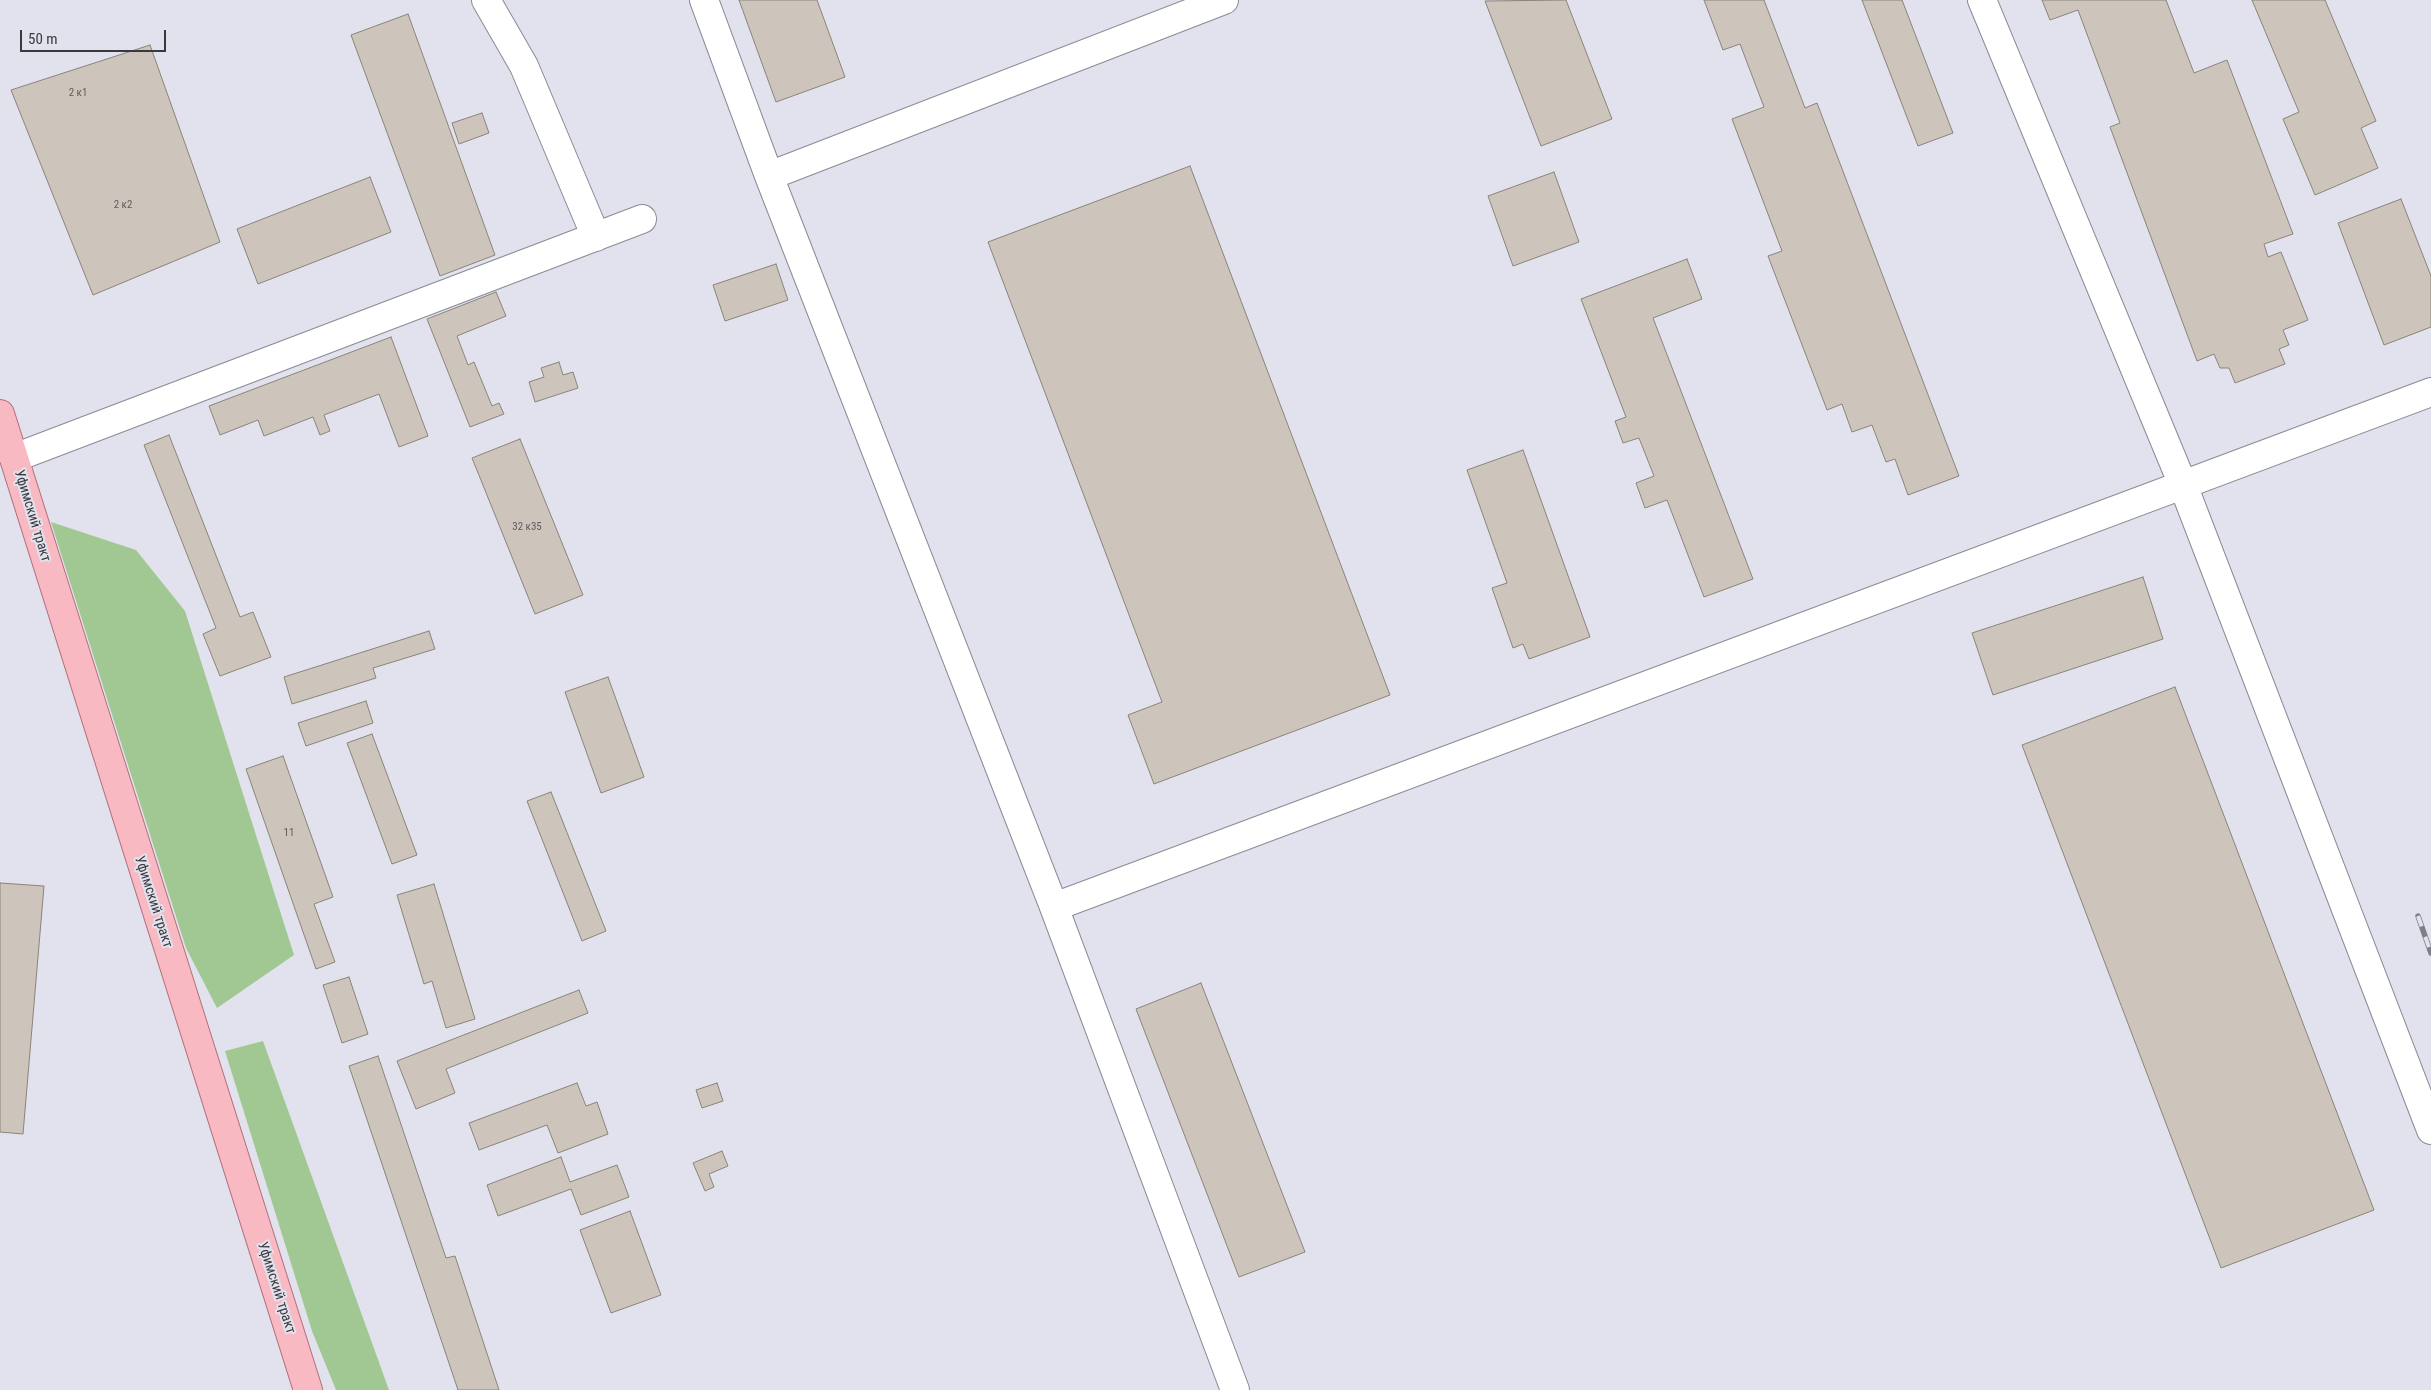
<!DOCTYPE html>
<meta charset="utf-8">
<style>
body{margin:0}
#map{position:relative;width:2431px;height:1390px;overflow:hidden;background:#e1e2ed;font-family:"Roboto Condensed",sans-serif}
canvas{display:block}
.scale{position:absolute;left:20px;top:30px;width:146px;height:22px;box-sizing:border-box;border:2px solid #39393e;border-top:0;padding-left:6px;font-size:15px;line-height:18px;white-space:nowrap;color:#39393e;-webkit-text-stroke:4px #e1e2ed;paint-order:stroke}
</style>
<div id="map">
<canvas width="2431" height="1390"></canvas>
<div class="scale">50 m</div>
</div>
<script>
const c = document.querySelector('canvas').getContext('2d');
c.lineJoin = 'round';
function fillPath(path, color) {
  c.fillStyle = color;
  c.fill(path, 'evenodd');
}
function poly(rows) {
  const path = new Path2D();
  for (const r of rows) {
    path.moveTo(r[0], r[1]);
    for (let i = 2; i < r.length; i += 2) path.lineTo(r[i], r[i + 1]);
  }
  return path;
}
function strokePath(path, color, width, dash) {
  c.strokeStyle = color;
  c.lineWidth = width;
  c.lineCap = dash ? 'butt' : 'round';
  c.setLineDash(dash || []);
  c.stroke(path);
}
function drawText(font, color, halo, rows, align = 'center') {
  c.font = font + ' "Roboto Condensed",sans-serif';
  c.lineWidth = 4;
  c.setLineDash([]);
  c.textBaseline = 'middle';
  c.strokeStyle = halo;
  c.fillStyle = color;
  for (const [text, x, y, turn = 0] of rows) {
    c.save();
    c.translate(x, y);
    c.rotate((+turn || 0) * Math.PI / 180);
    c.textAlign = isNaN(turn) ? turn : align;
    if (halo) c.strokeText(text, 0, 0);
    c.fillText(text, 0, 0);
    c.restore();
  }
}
fillPath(poly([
 [51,522,136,550,185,611,294,955,217,1008,186,948],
 [263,1041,389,1390,336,1390,312,1331,225,1051]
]), '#a1c892');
const building = poly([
 [739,0,817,0,845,77,776,102,739,0],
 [1566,0,1612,119,1541,146,1485,1,1566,0],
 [1704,0,1764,0,1805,108,1817,103,1959,476,1908,495,1895,459,1886,462,1872,425,1852,432,1842,404,1827,410,1768,256,1782,251,1732,119,1764,107,1740,44,1723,50,1704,0],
 [1862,0,1902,0,1953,133,1918,146,1862,0],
 [2042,0,2166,0,2194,73,2227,60,2293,234,2264,244,2268,257,2281,252,2308,320,2283,330,2289,345,2279,349,2285,364,2235,383,2229,368,2220,368,2214,354,2197,361,2110,127,2120,123,2078,10,2050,20,2042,0],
 [2252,0,2325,0,2376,121,2361,128,2378,168,2315,195,2283,119,2299,112,2252,0],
 [408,14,495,255,440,276,351,35,408,14],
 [150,45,220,242,93,295,11,90,150,45],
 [482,113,489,133,459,144,452,123,482,113],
 [1190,166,1390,695,1154,784,1128,715,1162,702,988,242,1190,166],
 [1554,172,1579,242,1513,266,1488,196,1554,172],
 [370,177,391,232,258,284,237,229,370,177],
 [2401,199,2431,276,2431,327,2384,345,2338,223,2401,199],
 [1687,259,1702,299,1653,318,1753,579,1704,597,1667,500,1645,508,1636,483,1654,476,1639,438,1623,443,1615,421,1626,417,1581,299,1687,259],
 [776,264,788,300,725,321,713,285,776,264],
 [496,292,506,316,457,336,468,365,474,362,492,406,499,403,504,414,470,427,427,319,496,292],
 [391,337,428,436,399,447,379,394,324,415,330,431,320,435,313,417,264,436,258,420,220,435,209,406,391,337],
 [559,362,563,375,573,372,578,388,535,402,529,382,544,377,541,368,559,362],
 [169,435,240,617,253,612,271,657,220,676,203,634,216,628,144,445,169,435],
 [520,439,583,595,535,614,472,458,520,439],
 [1523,450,1590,637,1529,659,1523,644,1513,648,1492,588,1507,583,1467,470,1523,450],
 [2143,577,2163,639,1993,695,1972,633,2143,577],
 [429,631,435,649,373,668,376,678,292,704,284,677,429,631],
 [608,677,644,777,601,793,565,692,608,677],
 [2175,687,2374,1210,2221,1268,2022,745,2175,687],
 [366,701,373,723,306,746,298,723,366,701],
 [372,734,417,855,392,864,347,743,372,734],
 [283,756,333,897,314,904,335,962,316,969,246,769,283,756],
 [551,792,606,931,582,941,527,801,551,792],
 [0,883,44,886,23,1134,0,1132,0,883],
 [434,884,475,1019,446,1028,432,981,424,984,397,895,434,884],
 [349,977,368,1034,342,1043,323,985,349,977],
 [1201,983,1305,1252,1239,1277,1136,1009,1201,983],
 [579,990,588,1013,446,1069,455,1093,416,1109,397,1061,579,990],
 [378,1056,446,1258,455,1256,499,1390,458,1390,349,1066,378,1056],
 [577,1083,586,1106,597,1102,608,1134,558,1153,547,1125,479,1150,469,1123,577,1083],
 [717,1083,723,1101,702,1108,696,1090,717,1083],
 [722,1151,728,1166,709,1174,714,1187,705,1191,693,1163,722,1151],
 [561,1157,570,1182,617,1165,629,1197,581,1215,571,1189,498,1216,487,1185,561,1157],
 [630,1211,661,1295,611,1313,580,1230,630,1211]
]);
fillPath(building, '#cdc5bb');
strokePath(building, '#8a837a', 1);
const minor = poly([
 [486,0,524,66,596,237],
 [704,0,769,176,1054,907,1235,1390],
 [1982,0,2183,485,2431,1130],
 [769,176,1224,0],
 [14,458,642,219],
 [1054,907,2431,392]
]);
const major = poly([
 [0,414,308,1390]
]);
strokePath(minor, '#898a94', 30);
strokePath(major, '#b36e7a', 30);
strokePath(minor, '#fff', 28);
strokePath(major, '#f8b9c2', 28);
const rail = poly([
 [2418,916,2431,953]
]);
strokePath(rail, '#7e7f86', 5.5);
strokePath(rail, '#e1e2ed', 4, [11]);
drawText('11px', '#5e5c5d', null, [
 ["2 к1",78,93],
 ["2 к2",123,205],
 ["32 к35",527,527],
 ["11",289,833]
]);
drawText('14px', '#39393e', '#e1e2ed', [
 ["Уфимский тракт",32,516,73],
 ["Уфимский тракт",153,902,72],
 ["Уфимский тракт",276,1288,72]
]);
</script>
